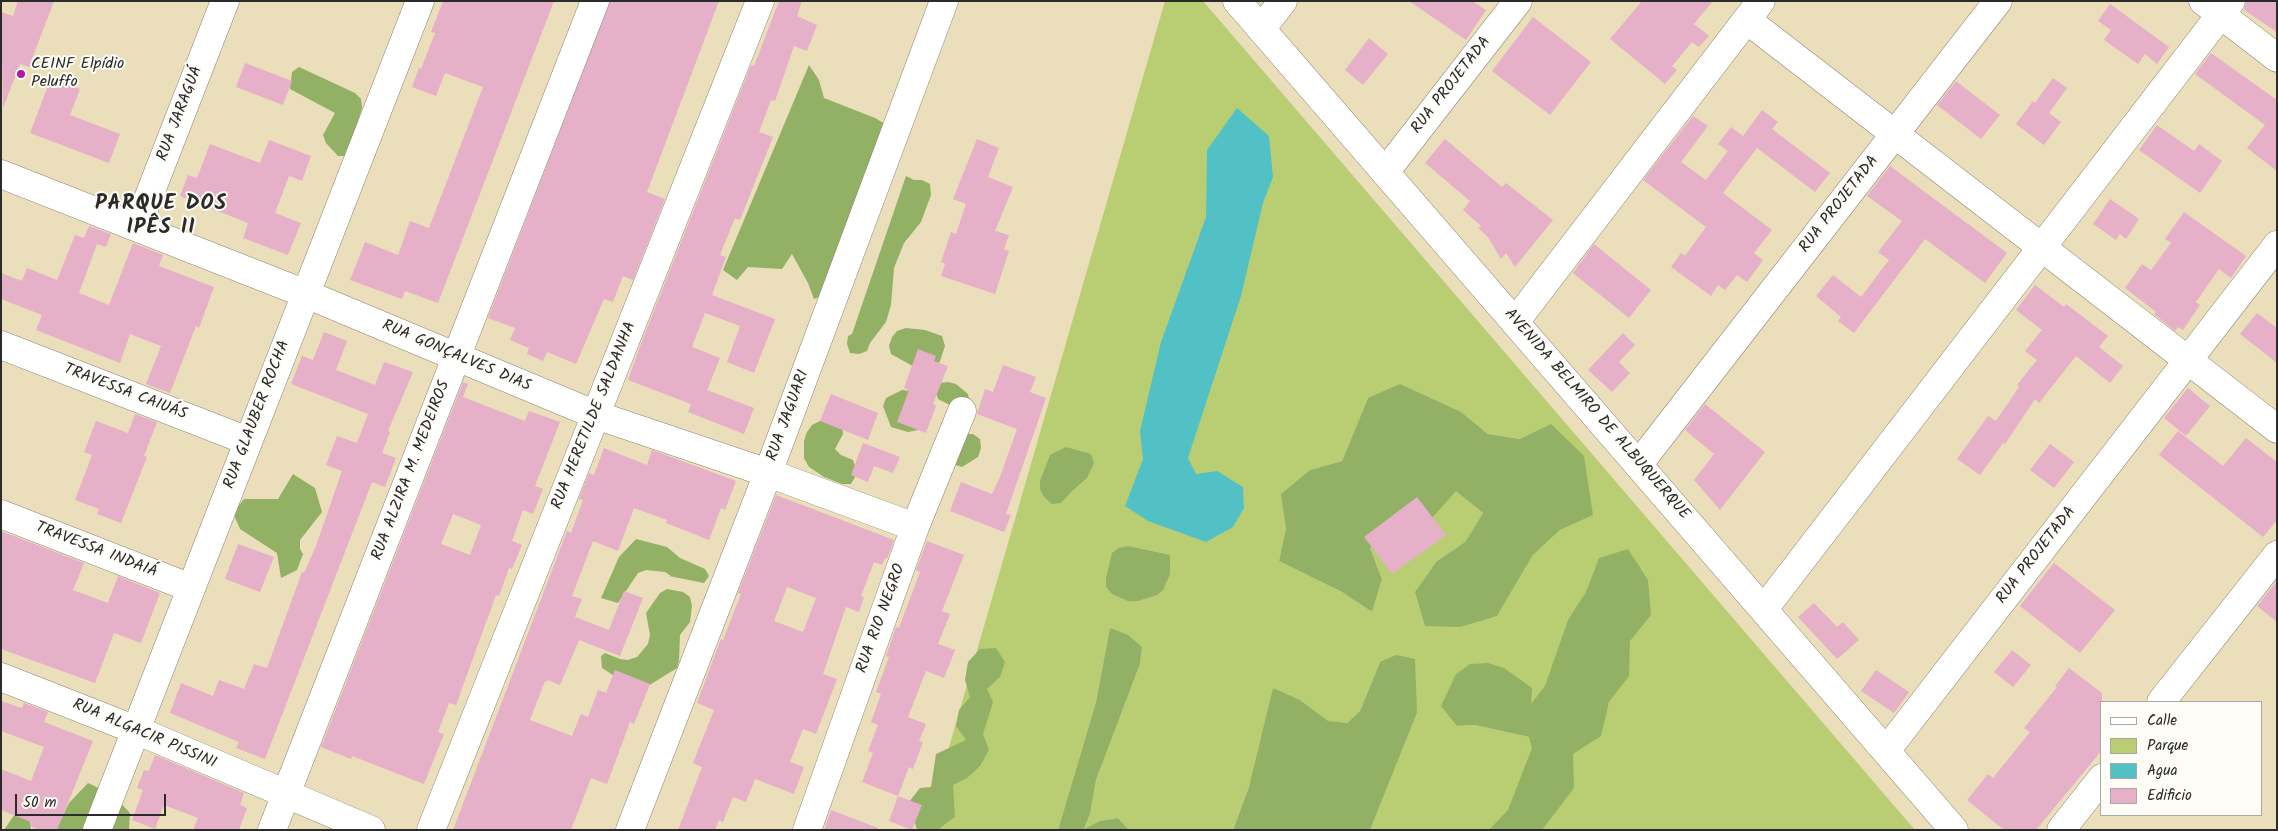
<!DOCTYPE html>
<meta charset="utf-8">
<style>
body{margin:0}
#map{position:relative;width:2278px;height:831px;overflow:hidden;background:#ebdebb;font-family:Kalam,sans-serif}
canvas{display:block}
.frame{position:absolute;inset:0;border:2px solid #2b2b2b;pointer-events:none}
.legend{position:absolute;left:2100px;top:701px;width:162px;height:115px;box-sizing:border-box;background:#fdfcf7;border:1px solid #a9a8a5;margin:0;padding:6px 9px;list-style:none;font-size:15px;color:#2b2b2b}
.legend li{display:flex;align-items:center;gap:10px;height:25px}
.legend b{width:25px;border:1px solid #a9a8a5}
.scale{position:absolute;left:15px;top:794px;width:151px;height:22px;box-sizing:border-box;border:2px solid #2b2b2b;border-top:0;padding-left:6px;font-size:15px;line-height:18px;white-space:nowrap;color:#2b2b2b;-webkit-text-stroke:4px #fdfcf7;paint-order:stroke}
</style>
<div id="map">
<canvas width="2278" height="831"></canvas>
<div class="frame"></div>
<ul class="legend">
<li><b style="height:6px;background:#fff"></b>Calle</li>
<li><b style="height:14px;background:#b9ce73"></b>Parque</li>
<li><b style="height:14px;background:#52c1c6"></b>Agua</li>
<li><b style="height:14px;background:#e5b0c8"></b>Edificio</li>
</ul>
<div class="scale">50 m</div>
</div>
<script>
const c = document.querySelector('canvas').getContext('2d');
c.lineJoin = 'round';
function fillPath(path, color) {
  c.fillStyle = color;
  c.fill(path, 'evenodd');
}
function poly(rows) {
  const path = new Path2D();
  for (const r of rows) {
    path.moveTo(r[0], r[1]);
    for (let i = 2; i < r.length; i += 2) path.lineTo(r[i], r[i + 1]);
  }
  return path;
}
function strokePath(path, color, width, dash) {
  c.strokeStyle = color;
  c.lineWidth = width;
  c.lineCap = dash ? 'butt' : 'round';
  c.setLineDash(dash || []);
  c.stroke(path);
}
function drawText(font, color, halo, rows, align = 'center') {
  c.font = font + ' Kalam,sans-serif';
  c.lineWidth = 4;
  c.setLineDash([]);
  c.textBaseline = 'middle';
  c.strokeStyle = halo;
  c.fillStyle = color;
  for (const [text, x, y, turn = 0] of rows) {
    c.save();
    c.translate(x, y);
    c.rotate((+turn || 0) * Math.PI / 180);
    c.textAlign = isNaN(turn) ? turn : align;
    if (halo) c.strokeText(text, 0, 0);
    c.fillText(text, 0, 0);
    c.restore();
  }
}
fillPath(poly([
 [1165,1,1203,1,1915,830,1370,830,1417,713,1380,662,1360,711,1347,723,1328,722,1300,700,1249,787,1233,830,1129,830,1118,818,1100,821,1084,830,1090,814,1096,780,1140,664,1142,647,1110,628,1096,702,1058,830,925,830],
 [1368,398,1461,412,1488,434,1520,439,1593,514,1560,530,1533,555,1497,616,1437,561,1465,542,1483,513,1456,490,1433,517,1400,529,1370,548,1382,579,1372,612,1342,592,1279,561,1286,528,1310,470,1342,461],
 [1470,664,1529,737,1475,725,1457,726]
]), '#b9ce73');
fillPath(poly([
 [809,65,819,80,824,98,875,118,890,127,829,293,814,299,808,283,792,254,782,269,748,267,737,280,723,270],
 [299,67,355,93,361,99,362,108,357,124,356,142,347,156,338,156,326,143,323,135,335,113,290,89,292,72],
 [906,176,914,180,922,180,930,184,931,195,921,222,904,243,894,268,891,305,886,322,870,343,867,351,859,354,850,353,847,344,848,336,852,334],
 [906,328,925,330,942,336,945,346,940,361,935,368,918,369,891,354,889,346,892,337,897,331],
 [948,382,956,384,968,394,970,402,954,407,938,399,935,390,940,383],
 [1400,384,1461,412,1488,434,1520,439,1551,424,1584,456,1593,515,1560,530,1533,555,1497,616,1460,627,1425,626,1415,592,1437,561,1465,542,1483,513,1456,491,1433,517,1400,529,1370,548,1382,579,1372,612,1342,592,1279,561,1286,528,1281,494,1310,470,1342,461,1368,398],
 [902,390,911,391,924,429,908,432,891,427,883,406,886,398],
 [828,417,842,425,843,434,835,449,841,455,853,460,856,469,855,477,851,484,842,484,824,477,809,467,804,458,804,441,807,432,812,425],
 [963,434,973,434,980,439,981,448,978,457,962,467,946,462],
 [1066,447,1091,454,1094,463,1087,478,1073,490,1061,503,1052,504,1044,497,1040,489,1040,481,1050,455],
 [293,474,315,488,322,512,300,540,300,549,303,554,297,570,281,578,277,553,240,529,233,513,244,499,278,499],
 [636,539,667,547,680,558,705,569,709,576,704,583,669,576,671,576,665,572,646,570,638,573,618,603,601,598,619,557],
 [1128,546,1170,555,1170,574,1163,590,1157,595,1138,601,1128,601,1112,594,1106,587,1106,578,1112,553,1119,548],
 [1628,549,1648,580,1651,615,1630,641,1629,676,1609,702,1601,736,1573,754,1574,788,1542,830,1489,830,1508,810,1532,748,1529,737,1475,725,1457,726,1441,706,1456,674,1470,664,1488,663,1504,668,1532,688,1531,704,1545,686,1568,620,1586,592,1599,558],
 [667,589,683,592,690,597,692,606,690,622,680,635,679,660,677,668,648,686,616,677,602,668,601,656,605,653,620,659,628,660,637,657,648,644,650,635,646,613,660,593],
 [1110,628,1128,635,1142,647,1140,664,1096,780,1090,814,1084,829,1100,821,1118,818,1129,830,1058,830,1096,702],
 [996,648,1005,662,1000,677,987,689,993,702,983,734,989,750,980,766,967,778,953,785,955,817,941,827,940,830,917,830,909,802,920,788,931,787,936,754,966,740,956,726,959,710,970,697,965,680,968,662,980,649],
 [1396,655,1415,659,1417,713,1370,830,1233,830,1249,787,1273,688,1300,700,1328,721,1347,723,1360,711,1380,662],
 [88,783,113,795,130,813,129,830,56,830,69,803],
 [27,796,31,830,4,830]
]), '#92b165');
fillPath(poly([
 [1237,108,1269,136,1273,177,1263,203,1241,296,1188,458,1196,474,1217,471,1243,487,1244,508,1233,527,1206,542,1148,521,1125,506,1143,459,1140,431,1161,342,1206,217,1207,150]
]), '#52c1c6');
fillPath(poly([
 [18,1,54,1,29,67,20,64,3,108,1,12,13,16],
 [443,1,554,1,438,303,405,291,402,299,350,280,365,242,398,255,410,221,429,228,483,87,445,73,436,96,412,87,419,68,421,69,435,33,431,32],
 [610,1,719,1,647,192,665,199,633,280,623,276,613,302,604,299,576,364,547,352,543,361,527,354,529,348,510,340,515,328,488,318],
 [779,1,802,1,797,16,817,25,807,51,794,46,775,101,771,100,759,132,773,137,740,220,735,218,720,255,726,257,712,295,775,319,754,373,727,362,740,326,705,313,692,347,720,358,707,390,754,408,744,434,688,412,691,404,628,380,642,341,751,65,754,66],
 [1409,1,1472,1,1486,10,1466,40],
 [1642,1,1713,1,1694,24,1709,36,1699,47,1692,42,1672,66,1677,70,1665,84,1610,39],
 [2246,1,2277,1,2277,32,2244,10],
 [2110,4,2169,47,2157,64,2145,54,2138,64,2104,40,2111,30,2098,21],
 [1533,17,1591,62,1550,115,1492,71],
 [1369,38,1388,54,1363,85,1345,70],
 [2211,53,2277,100,2277,171,2247,148,2265,125,2195,74],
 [245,63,292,81,283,105,236,87],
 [51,78,80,89,70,115,120,134,109,163,30,133],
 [2053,78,2067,88,2049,113,2061,122,2044,145,2016,124,2033,101,2035,103],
 [1956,81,2000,115,1981,139,1937,105],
 [1762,110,1778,122,1772,129,1830,173,1815,192,1757,148,1723,193,1772,230,1754,253,1763,260,1747,282,1737,275,1725,290,1718,285,1711,296,1671,267,1681,253,1685,256,1706,227,1643,180,1693,116,1708,126,1681,162,1706,180,1728,151,1718,144,1731,127,1743,136],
 [2157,125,2194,151,2199,144,2222,161,2200,193,2139,150],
 [977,139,999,148,988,177,1013,187,995,231,1009,235,1004,249,1009,251,995,294,941,276,945,264,941,262,951,232,956,234,966,204,953,199],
 [1445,139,1502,187,1506,183,1553,220,1515,267,1506,253,1501,259,1488,237,1478,228,1481,226,1463,210,1470,201,1425,163],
 [269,140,311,156,302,181,289,176,275,213,301,223,288,255,243,238,248,223,180,196,188,175,197,178,210,144,260,163],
 [1890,166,2007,253,1985,283,1925,239,1854,333,1838,321,1841,317,1816,296,1833,275,1861,297,1889,260,1878,252,1902,221,1867,196],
 [2110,199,2139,219,2126,239,2120,234,2116,240,2093,224],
 [2184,212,2246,256,2231,278,2219,269,2196,302,2200,305,2183,330,2178,327,2175,331,2154,314,2156,312,2125,288,2142,264,2151,270,2171,243,2165,239],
 [89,226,111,234,106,247,97,244,79,293,109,305,133,243,163,255,159,266,214,287,199,328,196,326,170,393,146,384,161,346,130,334,120,363,36,330,42,315,1,299,1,273,22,281,27,268,57,280,75,235,84,238],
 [1594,244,1651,290,1629,318,1573,273],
 [2035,285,2064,307,2066,304,2108,336,2099,347,2123,366,2110,383,2076,356,2039,403,2035,399,2005,444,2003,443,1980,475,1957,459,1988,416,1996,421,2019,387,2017,385,2037,360,2025,351,2042,330,2016,310],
 [2257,313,2277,328,2277,363,2240,334],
 [324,332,347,341,336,370,375,385,384,362,413,372,388,431,390,432,382,453,396,458,385,487,372,482,265,759,236,748,239,742,170,713,181,683,213,696,219,680,244,689,254,664,267,668,302,572,304,573,316,546,342,471,326,465,337,436,357,443,368,414,291,384,302,356,313,360],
 [1623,333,1635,345,1619,362,1630,373,1612,392,1588,370],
 [918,349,936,356,934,361,948,366,933,404,936,406,926,433,897,422,909,390,904,388],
 [1003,365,1036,377,1030,392,1046,398,1006,514,1011,515,1004,532,950,511,961,482,992,494,1000,477,1017,429,977,414,985,389,993,392],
 [463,382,468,384,463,397,525,421,529,411,560,422,535,486,543,489,533,514,523,510,512,541,522,545,512,569,509,568,499,596,496,595,456,705,449,703,438,732,444,734,424,784,352,756,351,759,321,747],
 [453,514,481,525,470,555,441,544],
 [2188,388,2210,406,2186,436,2164,418],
 [831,394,878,413,868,440,820,421],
 [1705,404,1765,452,1720,510,1694,480,1714,454,1685,430],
 [135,414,157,422,144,456,147,457,121,523,97,514,99,509,75,500,92,455,84,452,96,421,128,433],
 [2178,431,2223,466,2246,438,2277,462,2277,520,2263,537,2159,455],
 [863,443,900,457,893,473,874,466,868,482,851,475],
 [2050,444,2074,462,2054,488,2030,470],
 [604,448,647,465,652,450,736,481,725,510,721,508,709,540,666,523,667,520,634,508,618,551,593,541,572,596,582,599,575,617,609,630,624,591,643,598,620,656,579,640,560,685,548,680,547,682,545,681,530,720,572,736,581,714,588,717,598,690,606,693,615,670,650,684,634,724,630,722,607,784,591,778,571,830,453,830,567,531,571,533,583,500,579,499,589,473,594,475],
 [776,495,894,540,887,559,885,558,882,565,874,562,861,596,864,597,859,612,846,607,823,674,837,679,816,734,803,729,790,762,804,767,794,794,755,779,746,802,733,797,723,822,719,820,715,830,678,830,702,767,693,763,714,710,697,703,721,639,723,640,741,594,738,593],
 [787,587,816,598,803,632,774,621],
 [1417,497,1446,535,1392,574,1364,537],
 [1,531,84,563,73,590,108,603,118,576,160,593,141,643,114,633,95,683,1,649],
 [927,541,964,555,942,611,950,614,938,644,955,650,944,678,926,671,908,717,926,724,919,741,923,742,913,769,909,767,898,796,862,782,873,753,868,751,878,725,871,722,881,694,876,692,889,657,886,656,894,633,896,627,899,628,920,572,916,570],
 [238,544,274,557,260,592,225,579],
 [2054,563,2115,610,2080,653,2020,606],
 [2277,581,2277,622,2257,606],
 [1814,603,1837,627,1843,622,1859,640,1837,659,1798,617],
 [2012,650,2031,665,2013,687,1994,672],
 [2069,668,2102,693,2102,750,2036,830,2004,830,1967,800,1988,774,1993,778,2030,732,2024,728,2057,687,2055,686],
 [1876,670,1909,692,1894,713,1861,691],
 [1,701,22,708,24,703,48,712,44,722,93,741,57,830,40,830,30,826,31,822,1,810,1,769,31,781,44,747,1,731],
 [155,755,244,793,240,805,247,808,239,830,193,830,198,818,164,805,155,829,132,820,143,790,137,788,144,770,149,771],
 [898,796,922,805,912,830,889,821],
 [831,810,878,828,878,830,824,830]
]), '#e5b0c8');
const minor = poly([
 [2203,1,2277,58],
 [1747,20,2277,429],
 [1261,29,1283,1],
 [1386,171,1518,1],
 [1,174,306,294,596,415,768,473,915,527],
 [137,227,225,1],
 [1515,322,1761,1],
 [1,345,248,441],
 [1638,465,1998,1],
 [1,514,191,588],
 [1764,609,2231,1],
 [1,677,136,730,371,830],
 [2161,702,2277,555],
 [1886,751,2277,245],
 [97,830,420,1],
 [272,830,595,1],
 [431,830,760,1],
 [630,830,768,473,944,1],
 [807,830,915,527,962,411],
 [2061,830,2102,778]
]);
const major = poly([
 [1237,1,1954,830]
]);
strokePath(minor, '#8b8473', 29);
strokePath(major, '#8b8473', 29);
strokePath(minor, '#fff', 28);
strokePath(major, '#fff', 28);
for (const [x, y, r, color] of [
 [21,74,5,"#b5179e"]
]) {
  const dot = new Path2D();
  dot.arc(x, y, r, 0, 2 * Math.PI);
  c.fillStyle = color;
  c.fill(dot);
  strokePath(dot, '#fdfcf7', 2);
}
drawText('16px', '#2b2b2b', '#fdfcf7', [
 ["CEINF Elpídio",31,65],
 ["Peluffo",31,83]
], 'left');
drawText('16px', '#2b2b2b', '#fdfcf7', [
 ["RUA PROJETADA",1452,86,-52],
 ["RUA JARAGUÁ",181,114,-69],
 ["RUA PROJETADA",1840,205,-52],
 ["RUA GONÇALVES DIAS",456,357,23],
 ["TRAVESSA CAIUÁS",125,393,21],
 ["RUA GLAUBER ROCHA",258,415,-69],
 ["AVENIDA BELMIRO DE ALBUQUERQUE",1596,415,49],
 ["RUA HERETILDE SALDANHA",595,416,-68],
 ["RUA JAGUARI",789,416,-70],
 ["RUA ALZIRA M. MEDEIROS",412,471,-69],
 ["TRAVESSA INDAIÁ",96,551,21],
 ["RUA PROJETADA",2037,556,-52],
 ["RUA RIO NEGRO",882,619,-70],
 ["RUA ALGACIR PISSINI",144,735,23]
]);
c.letterSpacing = '1px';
drawText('bold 21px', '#2b2b2b', '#fdfcf7', [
 ["PARQUE DOS",161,205],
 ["IPÊS II",161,229]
]);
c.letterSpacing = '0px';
</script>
